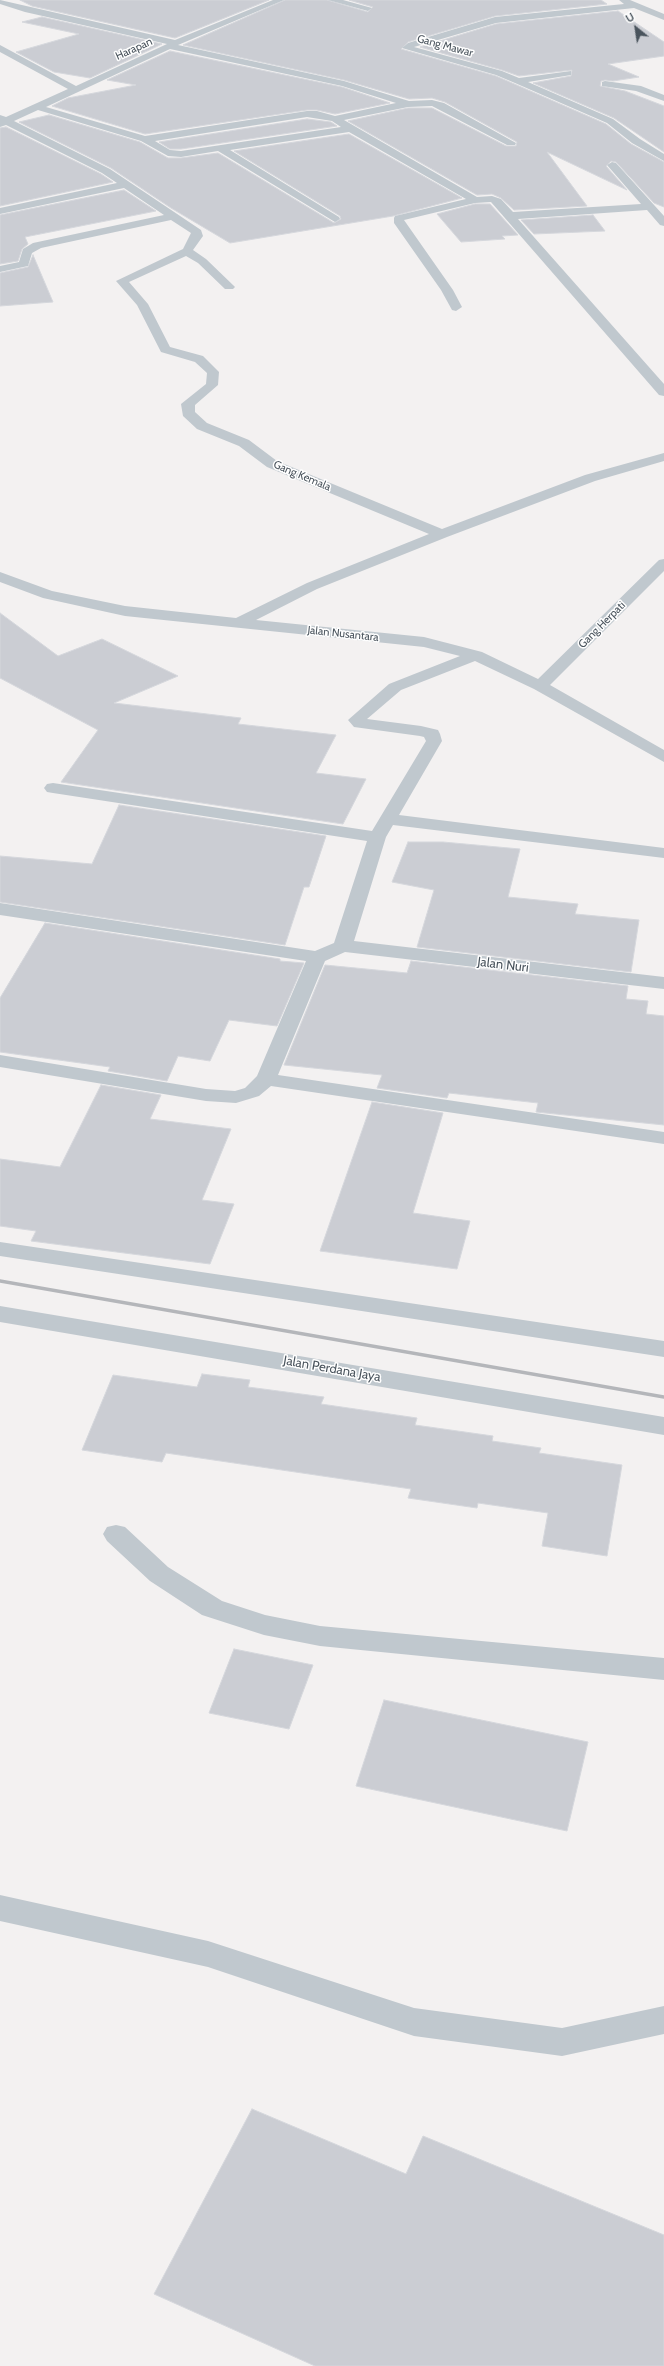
<!DOCTYPE html>
<style>
body{margin:0}
#map{position:relative;width:664px;height:2366px;overflow:hidden;background:#f3f1f1;font-family:Cabin,sans-serif}
canvas{display:block}
.north{position:absolute;left:616px;top:8px;width:40px;height:40px;-webkit-text-stroke:3px #fff;paint-order:stroke;rotate:330deg;font-size:11px;font-weight:700;line-height:16px;text-align:center;color:#4a545d}
.north::after{content:'';display:block;margin:auto;width:14px;height:18px;background:#4a545d;clip-path:polygon(50% 0,100% 100%,50% 72%,0 100%)}
</style>
<div id="map">
<canvas width="664" height="2366"></canvas>
<div class="north">U</div>
</div>
<script>
const c = document.querySelector('canvas').getContext('2d');
c.lineJoin = 'round';
function fillPath(path, color) {
  c.fillStyle = color;
  c.fill(path, 'evenodd');
}
function poly(rows) {
  const path = new Path2D();
  for (const r of rows) {
    path.moveTo(r[0], r[1]);
    for (let i = 2; i < r.length; i += 2) path.lineTo(r[i], r[i + 1]);
  }
  return path;
}
function strokePath(path, color, width, dash) {
  c.strokeStyle = color;
  c.lineWidth = width;
  c.lineCap = dash ? 'butt' : 'round';
  c.setLineDash(dash || []);
  c.stroke(path);
}
function drawText(font, color, halo, rows, align = 'center') {
  c.font = font + ' Cabin,sans-serif';
  c.lineWidth = 3;
  c.setLineDash([]);
  c.textBaseline = 'middle';
  c.strokeStyle = halo;
  c.fillStyle = color;
  for (const [text, x, y, turn = 0] of rows) {
    c.save();
    c.translate(x, y);
    c.rotate((+turn || 0) * Math.PI / 180);
    c.textAlign = isNaN(turn) ? turn : align;
    if (halo) c.strokeText(text, 0, 0);
    c.fillText(text, 0, 0);
    c.restore();
  }
}
const building = poly([
 [20,0,269,0,175,38,32,6,20,0],
 [285,0,327,0,368,12,373,7,349,0,601,0,607,4,495,16,408,42,401,49,496,76,606,124,631,144,664,162,664,207,654,203,616,162,611,161,606,166,627,190,547,152,587,206,514,210,501,198,492,194,477,195,348,121,408,108,432,108,506,146,516,146,517,142,445,102,432,98,409,99,344,80,183,45,285,0],
 [618,11,664,42,664,56,608,64,639,77,613,81,605,80,601,81,600,86,625,91,664,106,664,152,614,118,533,83,571,76,572,70,519,76,502,70,420,47,496,24,618,11],
 [42,17,162,44,90,78,54,72,16,52,79,34,22,22,42,17],
 [170,51,342,87,390,103,335,114,317,110,307,110,145,134,52,106,68,98,136,85,107,80,170,51],
 [49,115,140,142,168,158,181,158,218,153,334,223,341,219,340,216,234,151,349,134,462,198,393,216,230,243,171,208,111,168,19,122,49,115],
 [307,119,331,122,337,126,181,149,170,149,159,142,307,119],
 [6,127,101,174,113,182,0,206,0,128,6,127],
 [124,190,156,211,25,237,28,244,22,249,18,261,0,264,0,215,124,190],
 [475,204,490,204,518,235,502,236,505,239,461,242,437,214,475,204],
 [593,215,605,231,534,234,521,220,593,215],
 [33,255,53,302,0,306,0,273,28,267,33,255],
 [0,613,58,656,102,639,178,676,114,703,241,718,238,724,336,735,316,773,366,779,343,824,61,782,98,730,0,678,0,613],
 [119,805,326,836,309,887,304,887,285,945,0,902,0,856,92,864,119,805],
 [408,842,443,842,520,849,508,897,578,904,575,914,639,920,631,972,417,947,434,890,392,882,408,842],
 [45,923,280,959,280,961,304,963,277,1026,229,1020,210,1061,178,1056,167,1081,108,1071,110,1067,0,1052,0,998,45,923],
 [411,961,628,986,626,999,648,1001,646,1014,664,1016,664,1125,536,1112,538,1103,449,1093,447,1098,377,1088,382,1075,284,1065,325,965,407,973,411,961],
 [101,1085,161,1095,150,1119,231,1129,202,1200,234,1204,210,1264,31,1241,36,1231,0,1226,0,1159,60,1167,101,1085],
 [372,1102,443,1113,413,1213,470,1221,457,1269,320,1251,372,1102],
 [202,1374,250,1380,248,1387,324,1397,321,1404,417,1418,415,1425,493,1436,492,1441,541,1448,539,1453,622,1465,607,1556,542,1546,548,1513,478,1503,477,1508,408,1498,411,1489,166,1453,162,1462,82,1450,113,1375,197,1387,202,1374],
 [234,1649,313,1665,289,1729,209,1713,234,1649],
 [384,1700,588,1742,567,1831,356,1786,384,1700],
 [252,2109,406,2174,423,2136,664,2235,664,2366,315,2366,154,2294,252,2109]
]);
fillPath(building, '#cbcdd3');
strokePath(building, '#d5d7dc', 1);
fillPath(poly([
 [0,0,175,40,273,0,284,0,178,45,344,81,409,101,432,100,444,103,516,143,515,145,507,145,432,106,408,107,344,120,477,197,492,196,501,199,513,212,641,204,607,165,612,162,616,163,664,216,664,226,660,225,647,210,518,219,664,384,664,396,659,395,491,202,475,203,404,220,453,290,462,307,456,311,452,310,441,290,394,223,394,218,395,216,466,199,349,132,230,150,339,217,340,219,335,222,218,151,181,157,168,156,141,141,38,110,14,121,110,169,201,230,203,236,193,250,206,259,233,285,235,287,233,289,225,289,198,263,186,256,129,282,148,304,170,347,203,356,219,372,218,385,195,405,195,412,207,423,249,440,277,461,442,529,585,475,664,453,664,461,595,481,447,537,317,589,256,620,424,637,482,652,538,679,659,560,664,559,664,571,550,685,664,750,664,762,534,689,475,661,401,690,367,719,421,726,438,730,440,734,442,741,399,815,664,848,664,858,393,825,386,837,354,941,664,977,664,989,345,952,325,961,278,1075,664,1132,664,1144,271,1086,259,1096,236,1103,206,1101,0,1067,0,1055,206,1089,235,1091,245,1088,257,1076,306,961,0,915,0,903,315,951,334,943,367,841,53,793,47,792,44,788,47,784,53,783,372,831,426,741,424,737,420,736,354,727,348,720,389,684,460,656,424,647,125,616,43,598,0,582,0,572,52,591,125,606,236,618,307,583,429,534,267,467,239,446,197,429,183,416,181,404,206,384,207,373,195,362,161,352,137,305,116,281,183,249,191,233,171,220,41,248,32,253,28,266,0,272,0,266,19,262,23,249,33,243,164,215,124,188,0,214,0,208,117,183,102,173,6,125,0,127,0,115,6,117,68,89,0,52,0,45,76,86,167,44,25,12,0,4,0,0],
 [170,49,342,86,396,103,335,116,317,111,307,111,145,136,46,107,170,49],
 [307,117,332,121,341,127,181,151,170,150,155,141,307,117],
 [328,0,343,0,372,8,368,11,328,0],
 [619,0,630,0,664,14,664,20,634,8,496,23,414,47,502,71,519,78,571,71,571,75,528,82,613,119,640,139,664,154,664,161,632,143,607,123,515,83,496,75,402,48,408,43,495,17,624,4,619,0],
 [605,81,641,86,664,95,664,101,636,91,602,86,602,82,605,81],
 [0,1242,664,1341,664,1357,0,1256,0,1242],
 [0,1306,664,1417,664,1435,0,1322,0,1306],
 [116,1525,125,1527,168,1567,222,1601,265,1615,320,1626,664,1658,664,1680,320,1646,264,1635,202,1615,150,1581,107,1541,103,1534,107,1527,116,1525],
 [0,1895,208,1941,414,2008,562,2028,664,2006,664,2034,562,2056,414,2036,208,1967,0,1921,0,1895]
]), '#c0c8ce');
strokePath(poly([
 [0,1281,664,1397]
]), '#b4b6ba', 3.5);
drawText('11px', '#4a545d', '#fff', [
 ["Gang Mawar",445,46,15],
 ["Harapan",134,49,-24],
 ["Gang Kemala",302,476,23],
 ["Gang Herpati",602,625,-45],
 ["Jalan Nusantara",343,634,6]
]);
drawText('13px', '#4a545d', '#fff', [
 ["Jalan Nuri",503,965,7],
 ["Jalan Perdana Jaya",332,1369,10]
]);
</script>
